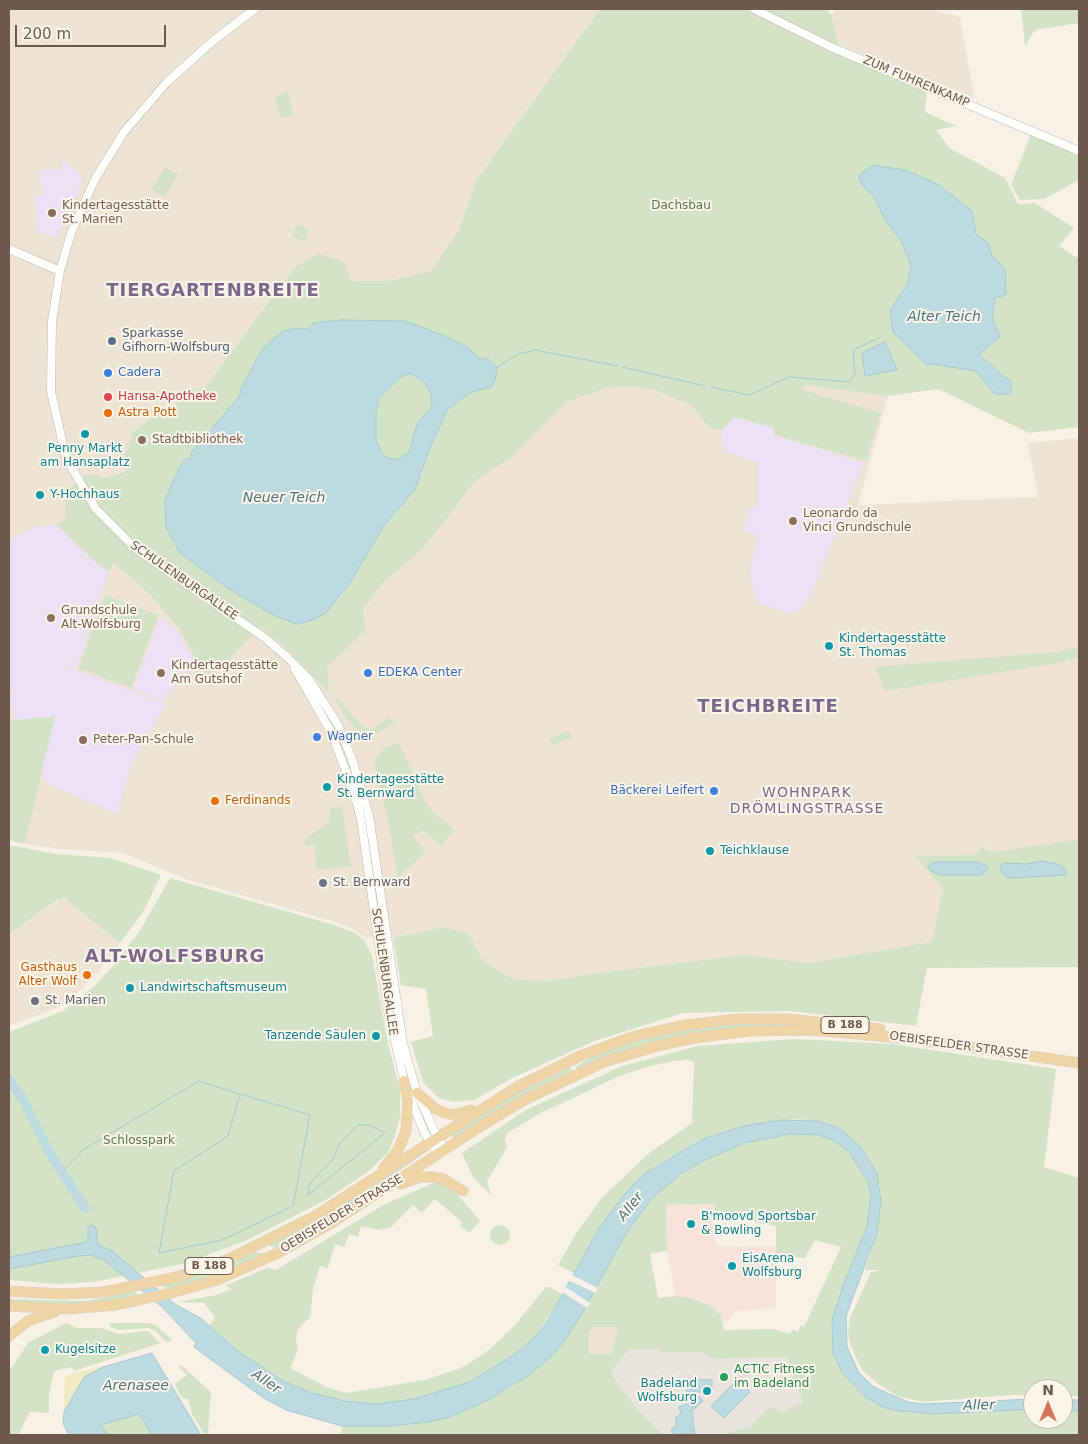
<!DOCTYPE html>
<meta charset="utf-8">
<style>
body{margin:0}
#map{position:relative;width:1088px;height:1444px;overflow:hidden;background:#f9f1e5;font-family:"DejaVu Sans",sans-serif}
canvas{display:block}
.frame{position:absolute;inset:0;border:10px solid #6e594d;pointer-events:none}
.north{position:absolute;left:1023px;top:1379px;width:50px;height:50px;box-sizing:border-box;background:#fcf5ea;border:1px solid #c3b7ab;border-radius:50%;rotate:0deg;font-size:14px;font-weight:700;line-height:20px;text-align:center;color:#6e594d}
.north::after{content:'';display:block;margin:auto;width:18px;height:22px;background:#d37559;clip-path:polygon(50% 0,100% 100%,50% 72%,0 100%)}
.scale{position:absolute;left:15px;top:25px;width:151px;height:22px;box-sizing:border-box;border:2px solid #6e594d;border-top:0;padding-left:6px;font-size:15px;line-height:18px;white-space:nowrap;color:#6e594d;-webkit-text-stroke:4px #fcf5ea;paint-order:stroke}
</style>
<div id="map">
<canvas width="1088" height="1444"></canvas>
<div class="frame"></div>
<div class="north">N</div>
<div class="scale">200 m</div>
</div>
<script>
const c = document.querySelector('canvas').getContext('2d');
c.lineJoin = 'round';
function fillPath(path, color) {
  c.fillStyle = color;
  c.fill(path, 'evenodd');
}
function poly(rows) {
  const path = new Path2D();
  for (const r of rows) {
    if (r.length === 3) {
      path.moveTo(r[0] + r[2], r[1]);
      path.arc(r[0], r[1], r[2], 0, 2 * Math.PI);
      continue;
    }
    path.moveTo(r[0], r[1]);
    for (let i = 2; i < r.length; i += 2) path.lineTo(r[i], r[i + 1]);
  }
  return path;
}
function strokePath(path, color, width, dash) {
  c.strokeStyle = color;
  c.lineWidth = width;
  c.lineCap = dash ? 'butt' : 'round';
  c.setLineDash(dash || []);
  c.stroke(path);
}
function drawText(font, color, halo, rows, align = 'center') {
  c.font = font + ' "DejaVu Sans",sans-serif';
  c.lineWidth = 4;
  c.setLineDash([]);
  c.textBaseline = 'middle';
  c.strokeStyle = halo;
  c.fillStyle = color;
  for (const [text, x, y, turn = 0] of rows) {
    c.save();
    c.translate(x, y);
    c.rotate((+turn || 0) * Math.PI / 180);
    c.textAlign = isNaN(turn) ? turn : align;
    if (halo) c.strokeText(text, 0, 0);
    c.fillText(text, 0, 0);
    c.restore();
  }
}
fillPath(poly([
 [9,9,600,9,477,179,457,233,432,271,389,281,356,285,350,277,235,349,206,386,183,395,169,412,153,417,125,454,125,472,101,478,90,478,91,480,285,647,328,692,327,668,366,631,363,610,382,584,423,549,476,480,512,457,567,402,594,392,616,386,803,385,888,396,858,505,1038,497,1028,443,1079,438,1079,839,993,852,985,847,976,855,916,856,943,888,932,943,809,963,744,955,605,972,547,981,513,979,483,961,468,933,444,927,393,938,364,937,351,928,335,922,186,879,123,853,61,849,25,844,55,717,9,721],
 [838,9,929,9,960,17,974,98,839,45,831,14],
 [61,898,68,901,120,943,99,971,70,1000,62,1006,9,1026,9,934],
 [593,1327,616,1327,619,1330,611,1354,589,1355,588,1331]
]), '#efe3d4');
fillPath(poly([
 [715,1204,716,1246,776,1247,776,1308,736,1311,728,1321,723,1321,719,1312,710,1305,697,1299,675,1296,667,1251,666,1205]
]), '#f8e3da');
fillPath(poly([
 [634,1348,660,1348,660,1352,703,1352,711,1359,786,1357,798,1364,800,1369,796,1384,803,1401,791,1410,784,1412,770,1406,751,1426,721,1435,663,1435,633,1404,613,1376,612,1371,621,1356,628,1349]
]), '#e9e4de');
fillPath(poly([
 [62,158,81,175,83,181,57,238,37,231,35,196,43,195,43,186,39,185,39,169,61,169],
 [734,417,774,428,774,435,864,463,814,588,803,607,794,613,759,605,755,594,749,572,758,536,743,531,748,511,758,503,758,463,726,452,721,444,722,431],
 [57,525,75,544,109,571,77,668,69,666,68,667,166,704,131,765,117,814,49,785,22,745,10,702,13,690,9,687,9,539,35,527],
 [160,616,175,628,194,658,163,701,133,689]
]), '#eee1f5');
fillPath(poly([
 [600,9,826,9,831,14,841,52,927,88,925,112,956,126,936,130,949,148,1005,178,1018,204,1035,203,1074,228,1059,246,1079,259,1079,427,1029,433,938,389,888,396,803,385,803,390,881,413,866,461,774,435,774,428,734,417,722,431,710,428,691,405,656,390,630,386,606,388,567,402,512,457,476,480,423,549,382,584,363,610,366,630,327,668,329,693,285,647,260,627,208,680,178,627,151,595,114,563,109,571,99,565,57,525,66,518,65,493,86,475,98,475,103,478,125,472,125,454,134,431,153,417,169,412,183,395,206,386,295,267,319,253,344,263,352,281,388,281,431,271,458,231,477,179],
 [872,165,905,170,939,185,972,211,976,234,988,243,992,256,995,298,992,319,979,355,1011,382,995,393,976,371,932,364,927,365,893,332,890,311,907,285,911,266,902,242,884,218,875,198,862,185],
 [341,320,378,320,478,358,488,359,491,387,471,392,447,410,428,453,422,472,397,512,383,527,365,556,350,583,338,600,252,602,229,589,179,552,173,543,165,501,179,468,186,460,192,459,192,453,239,397,242,387,263,348,299,328,308,329,313,323],
 [1021,9,1079,9,1079,23,1035,30,1025,46],
 [288,91,293,116,281,118,275,98],
 [1031,134,1079,155,1079,180,1044,199,1020,200,1011,185],
 [165,167,178,174,165,197,152,190],
 [298,224,309,230,304,242,292,236],
 [411,373,426,384,431,394,432,406,417,424,409,453,395,460,383,456,376,440,376,413,379,399,401,377],
 [106,595,159,615,131,688,78,668],
 [1079,646,1079,658,1067,659,1063,662,885,691,875,667,1057,652],
 [336,697,363,727,373,730,388,717,395,724,377,732,360,731,350,722,334,699],
 [55,716,25,844,9,840,9,721],
 [570,731,572,738,552,745,550,738],
 [399,742,423,798,431,810,454,830,441,846,423,830,413,836,425,852,398,878,388,819,374,762,384,748],
 [351,763,367,817,382,921,379,921,364,818,348,764],
 [342,807,351,866,317,870,314,845,305,846,305,840,329,821,330,808],
 [1079,839,1079,967,927,968,916,1026,790,1011,683,1013,595,1041,512,1078,474,1100,454,1102,439,1098,423,1082,411,1042,433,1036,426,989,401,985,393,938,444,927,468,933,483,961,513,979,547,981,605,972,744,955,809,963,932,942,943,888,915,856,976,855,982,847,993,852],
 [9,845,56,854,111,858,161,875,143,912,120,943,64,898,57,900,9,934],
 [170,878,334,925,356,933,363,940,363,938,372,955,388,1044,400,1090,400,1116,395,1136,388,1152,369,1171,324,1201,245,1241,186,1263,94,1282,56,1284,9,1280,9,1032,63,1011,92,988,115,964,141,929],
 [738,1022,812,1025,739,1029,578,1069,575,1067,602,1051,659,1034],
 [794,1039,892,1044,1056,1069,1044,1167,1079,1178,1079,1396,1063,1396,1063,1389,1033,1389,1033,1395,1011,1395,923,1402,897,1396,877,1383,862,1370,851,1346,848,1332,850,1318,871,1272,882,1270,865,1270,877,1233,881,1201,880,1186,870,1161,860,1146,839,1129,818,1121,797,1119,758,1124,712,1135,695,1143,655,1167,615,1206,574,1273,558,1265,577,1232,601,1199,648,1154,692,1123,694,1062,687,1060,674,1061,646,1067,617,1077,539,1114,507,1133,505,1142,507,1147,487,1181,491,1195,474,1179,462,1153,526,1110,622,1066,698,1046],
 [570,1066,573,1072,454,1139,450,1134,521,1088],
 [797,1134,824,1136,838,1143,855,1159,870,1185,871,1202,867,1227,832,1321,832,1344,835,1359,842,1372,852,1384,864,1396,882,1407,908,1413,934,1414,1033,1409,1033,1419,1063,1419,1063,1411,1079,1411,1079,1435,721,1435,751,1426,770,1406,784,1412,803,1402,796,1384,791,1379,800,1369,798,1364,790,1364,786,1357,711,1359,703,1352,660,1352,659,1348,628,1350,612,1371,613,1376,633,1404,663,1435,341,1435,342,1426,404,1425,450,1417,488,1400,513,1386,550,1358,563,1343,625,1235,652,1198,667,1184,705,1160,730,1148,765,1139],
 [715,1204,715,1221,743,1220,776,1226,776,1266,785,1256,805,1258,815,1240,841,1247,804,1327,801,1325,798,1332,793,1329,790,1334,773,1329,724,1330,721,1315,710,1305,691,1298,675,1296,658,1298,650,1254,667,1251,666,1205],
 [593,1327,616,1327,618,1330,611,1354,589,1354,589,1332],
 [423,1149,425,1153,322,1224,278,1249,268,1245,294,1232],
 [436,1182,452,1188,480,1221,469,1233,460,1225,462,1222,435,1199,422,1213,413,1205,391,1227,378,1230,361,1226,358,1237,349,1234,344,1247,335,1244,328,1268,320,1266,313,1289,310,1317,298,1329,296,1338,298,1349,290,1368,328,1388,347,1393,425,1380,461,1368,488,1351,515,1325,546,1287,550,1287,563,1295,535,1337,515,1354,470,1382,414,1399,377,1404,346,1400,312,1393,283,1381,236,1350,210,1326,215,1317,204,1303,179,1302,216,1295,232,1289,225,1286,267,1268,276,1270,385,1204],
 [500,1235,10],
 [254,1252,269,1254,238,1268,168,1291,161,1284,222,1266],
 [133,1291,141,1297,74,1306,9,1303,9,1299,87,1301],
 [66,1323,77,1328,102,1328,118,1334,148,1331,160,1343,74,1371,72,1367,54,1371,49,1394,49,1413,30,1412,18,1435,9,1435,9,1371,29,1342],
 [110,1323,149,1323,157,1326,172,1340,166,1342,156,1331,148,1328,120,1330,110,1327],
 [181,1365,211,1392,208,1435,205,1435,193,1416,188,1399,181,1397,175,1384,187,1375,179,1367],
 [139,1413,152,1435,109,1435,99,1425]
]), '#d2e4c5');
fillPath(poly([
 [103,1366,84,1377,64,1412,65,1376]
]), '#f4eac3');
const water = poly([
 [872,165,905,170,939,185,972,211,976,234,988,243,992,256,1005,269,1006,295,995,298,992,319,1000,336,979,355,1011,382,1011,394,995,394,976,371,932,364,927,365,893,332,890,311,907,285,911,266,902,242,884,218,875,198,862,185,859,176,872,165],
 [341,320,405,321,445,336,467,347,478,358,488,359,497,367,495,381,491,387,471,392,447,410,428,453,415,489,383,527,350,583,326,613,312,620,297,624,277,617,229,589,179,552,166,527,165,501,179,468,186,459,192,459,191,453,239,397,242,387,263,348,283,331,299,328,308,329,313,323,341,320],
 [411,373,426,384,431,394,432,406,417,424,409,453,395,460,383,456,376,440,376,413,379,398,401,377,411,373],
 [885,342,897,370,865,376,862,353,885,342],
 [1043,861,1060,865,1066,870,1066,875,1011,878,1005,876,1000,870,1002,864,1004,863,1027,864,1043,861],
 [933,862,977,862,985,865,988,869,981,875,941,875,933,872,928,867,933,862],
 [781,1120,818,1121,839,1128,860,1146,877,1174,881,1201,877,1233,846,1316,847,1347,859,1373,874,1387,908,1402,923,1404,1033,1399,1033,1409,934,1414,898,1411,882,1407,864,1396,842,1372,833,1353,832,1321,842,1289,867,1227,871,1195,868,1181,850,1153,833,1140,819,1135,791,1134,745,1143,705,1160,681,1174,652,1198,625,1235,584,1310,563,1343,550,1358,526,1377,488,1400,450,1417,428,1422,389,1426,342,1426,286,1410,262,1397,194,1347,196,1343,162,1307,104,1260,91,1255,78,1256,9,1269,9,1257,88,1242,88,1227,91,1225,96,1228,98,1245,112,1251,175,1304,202,1319,236,1350,283,1381,312,1393,346,1401,377,1404,414,1399,470,1382,515,1354,535,1337,548,1320,600,1227,622,1197,644,1174,703,1139,744,1126,781,1120],
 [152,1353,201,1435,152,1435,139,1414,100,1425,109,1435,69,1435,63,1424,64,1412,84,1377,103,1367,152,1353],
 [687,1379,712,1380,712,1392,687,1392,685,1384,687,1379],
 [737,1380,750,1392,724,1418,711,1406,737,1380],
 [696,1396,700,1397,703,1401,692,1411,695,1435,690,1428,692,1435,681,1433,681,1435,674,1435,671,1430,677,1425,675,1418,681,1414,679,1407,685,1405,686,1398,692,1399,696,1396],
 [1063,1400,1079,1400,1079,1411,1063,1411,1063,1400]
]);
fillPath(water, '#bcdae0');
strokePath(water, '#a3c9d0', 1);
fillPath(poly([
 [570,1274,598,1288,595,1293,568,1280],
 [564,1286,590,1303,587,1308,562,1292]
]), '#f9f1e5');
strokePath(poly([
 [497,367,519,354,535,350,618,366],
 [622,367,705,386],
 [711,387,749,395,789,377,849,382,855,374,853,350,881,337],
 [358,1125,369,1125,385,1133,308,1195,309,1186,315,1177,331,1162,341,1142,358,1125],
 [62,1172,84,1149,199,1081,240,1094,310,1115,293,1206,222,1240,159,1253,174,1171,228,1136,240,1094]
]), '#a3c9d0', 1);
strokePath(poly([
 [9,1079,23,1100,48,1150,85,1208]
]), '#bcdae0', 9);
const minor = poly([
 [255,9,214,40,167,82,124,132,95,179,71,233,60,271,52,321,51,391,66,458,96,509,136,549,265,638,287,657,309,679,338,725,352,759,369,816,403,1043,417,1093,437,1137,445,1149],
 [754,9,831,47,1079,151],
 [9,249,60,271],
 [295,669,330,730,353,789,361,819,388,1010,405,1084],
 [409,1095,425,1134,438,1153]
]);
const major = poly([
 [417,1093,436,1109,445,1113,454,1115,471,1110],
 [384,1168,398,1150,406,1131,408,1101,404,1081],
 [401,1184,420,1177,435,1177,443,1179,463,1191],
 [9,1291,62,1294,104,1292,177,1277,229,1259,317,1215,517,1087,580,1056,635,1036,685,1025,738,1019,789,1019,880,1029],
 [9,1306,70,1309,116,1305,171,1293,217,1280,278,1253,330,1224,481,1126,526,1099,604,1062,661,1045,694,1038,749,1031,812,1030,913,1039,1079,1063],
 [9,1336,28,1321,54,1312]
]);
strokePath(minor, '#c8b9ac', 9);
strokePath(major, '#d6d1cd', 11);
strokePath(minor, '#fff', 8);
strokePath(major, '#efd4a5', 10);
for (const [x, y, r, color] of [
 [52,213,5,"#8d6e63"],
 [112,341,5,"#5c6f8a"],
 [108,373,5,"#3f7fe0"],
 [108,397,5,"#e0444e"],
 [108,413,5,"#e8710a"],
 [85,434,5,"#0f9aa8"],
 [142,440,5,"#8d6e63"],
 [40,495,5,"#0f9aa8"],
 [793,521,5,"#8d6e63"],
 [51,618,5,"#8d6e63"],
 [829,646,5,"#0f9aa8"],
 [161,673,5,"#8d6e63"],
 [368,673,5,"#3f7fe0"],
 [317,737,5,"#3f7fe0"],
 [83,740,5,"#8d6e63"],
 [327,787,5,"#0f9aa8"],
 [714,791,5,"#3f7fe0"],
 [215,801,5,"#e8710a"],
 [710,851,5,"#0f9aa8"],
 [323,883,5,"#6b7280"],
 [87,975,5,"#e8710a"],
 [130,988,5,"#0f9aa8"],
 [35,1001,5,"#6b7280"],
 [376,1036,5,"#0f9aa8"],
 [691,1224,5,"#0f9aa8"],
 [732,1266,5,"#0f9aa8"],
 [45,1350,5,"#0f9aa8"],
 [724,1377,5,"#2e9e5b"],
 [707,1391,5,"#0f9aa8"]
]) {
  const dot = new Path2D();
  dot.arc(x, y, r, 0, 2 * Math.PI);
  c.fillStyle = color;
  c.fill(dot);
  strokePath(dot, '#fcf5ea', 2);
}
for (const [x, y, w] of [
 [845,1025,48],
 [209,1266,48]
]) {
  const box = new Path2D();
  box.roundRect(x - w / 2, y - 8.5, w, 17, 4);
  c.fillStyle = '#fcf5ea';
  c.fill(box);
  strokePath(box, '#6e594d', 1);
}
drawText('bold 11px', '#6e594d', null, [
 ["B 188",845,1025],
 ["B 188",209,1266]
]);
drawText('12px', '#6e594d', '#fcf5ea', [
 ["ZUM FUHRENKAMP",916,82,23],
 ["SCHULENBURGALLEE",184,581,35],
 ["SCHULENBURGALLEE",384,972,82],
 ["OEBISFELDER STRASSE",959,1046,8],
 ["OEBISFELDER STRASSE",342,1214,-31]
]);
drawText('12px', '#785e54', '#fcf5ea', [
 ["Kindertagesstätte",62,206],
 ["St. Marien",62,220],
 ["Stadtbibliothek",152,440],
 ["Leonardo da",803,514],
 ["Vinci Grundschule",803,528],
 ["Grundschule",61,611],
 ["Alt-Wolfsburg",61,625],
 ["Kindertagesstätte",171,666],
 ["Am Gutshof",171,680],
 ["Peter-Pan-Schule",93,740]
], 'left');
drawText('12px', '#57784a', '#fcf5ea', [
 ["Dachsbau",681,206],
 ["Schlosspark",139,1141]
]);
drawText('12px', '#4e5e75', '#fcf5ea', [
 ["Sparkasse",122,334],
 ["Gifhorn-Wolfsburg",122,348]
], 'left');
drawText('12px', '#366cbe', '#fcf5ea', [
 ["Cadera",118,373],
 ["EDEKA Center",378,673],
 ["Wagner",327,737],
 ["Bäckerei Leifert",704,791,"right"]
], 'left');
drawText('12px', '#be3a42', '#fcf5ea', [
 ["Hansa-Apotheke",118,397]
], 'left');
drawText('12px', '#c56008', '#fcf5ea', [
 ["Astra Pott",118,413],
 ["Ferdinands",225,801],
 ["Gasthaus",77,968,"right"],
 ["Alter Wolf",77,982,"right"]
], 'left');
drawText('12px', '#0d838f', '#fcf5ea', [
 ["Penny Markt",85,449,"center"],
 ["am Hansaplatz",85,463,"center"],
 ["Y-Hochhaus",50,495],
 ["Kindertagesstätte",839,639],
 ["St. Thomas",839,653],
 ["Kindertagesstätte",337,780],
 ["St. Bernward",337,794],
 ["Teichklause",720,851],
 ["Landwirtschaftsmuseum",140,988],
 ["Tanzende Säulen",366,1036,"right"],
 ["B'moovd Sportsbar",701,1217],
 ["& Bowling",701,1231],
 ["EisArena",742,1259],
 ["Wolfsburg",742,1273],
 ["Kugelsitze",55,1350],
 ["Badeland",697,1384,"right"],
 ["Wolfsburg",697,1398,"right"]
], 'left');
drawText('12px', '#5b616d', '#fcf5ea', [
 ["St. Bernward",333,883],
 ["St. Marien",45,1001]
], 'left');
drawText('12px', '#27864d', '#fcf5ea', [
 ["ACTIC Fitness",734,1370],
 ["im Badeland",734,1384]
], 'left');
drawText('italic 14px', '#4a757f', '#fcf5ea', [
 ["Alter Teich",944,317],
 ["Neuer Teich",284,498],
 ["Aller",631,1207,-52],
 ["Aller",266,1382,34],
 ["Arenasee",136,1386],
 ["Aller",979,1406,-1]
]);
c.letterSpacing = '1px';
drawText('14px', '#7e668b', '#fcf5ea', [
 ["WOHNPARK",807,793],
 ["DRÖMLINGSTRASSE",807,809]
]);
c.letterSpacing = '0px';
c.letterSpacing = '1px';
drawText('bold 18px', '#7e668b', '#fcf5ea', [
 ["TIERGARTENBREITE",213,291],
 ["TEICHBREITE",768,707],
 ["ALT-WOLFSBURG",175,957]
]);
c.letterSpacing = '0px';
</script>
